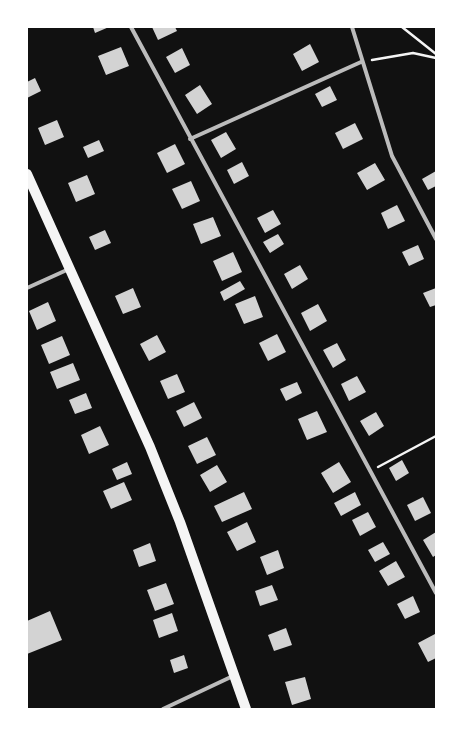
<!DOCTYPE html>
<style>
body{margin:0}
#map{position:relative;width:463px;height:736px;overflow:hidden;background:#111;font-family:"Noto Sans",sans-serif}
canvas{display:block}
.frame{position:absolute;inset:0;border:28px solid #fff;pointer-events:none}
</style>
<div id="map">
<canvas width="463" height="736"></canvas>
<div class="frame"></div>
</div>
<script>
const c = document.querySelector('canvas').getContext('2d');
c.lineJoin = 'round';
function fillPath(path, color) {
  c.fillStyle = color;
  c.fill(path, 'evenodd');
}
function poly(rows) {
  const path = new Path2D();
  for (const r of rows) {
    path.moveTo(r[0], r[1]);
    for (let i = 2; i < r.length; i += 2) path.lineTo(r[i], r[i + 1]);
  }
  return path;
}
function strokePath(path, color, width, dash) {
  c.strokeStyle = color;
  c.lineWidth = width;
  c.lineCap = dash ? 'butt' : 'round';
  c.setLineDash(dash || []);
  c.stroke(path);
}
fillPath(poly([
 [93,27,109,27,95,33],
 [152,27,175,27,177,31,158,40],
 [310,44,319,62,302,71,293,54],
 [121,47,129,66,106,75,98,56],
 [182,48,190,65,175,73,166,57],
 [35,78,41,91,27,98,27,82],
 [200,85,212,104,197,114,185,95],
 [330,86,337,100,322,107,315,94],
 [57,120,64,137,45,145,38,128],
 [355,123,363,139,343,149,335,133],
 [226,132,236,149,221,158,211,140],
 [99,140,104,151,88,158,83,147],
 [175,144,185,164,167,173,157,153],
 [242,162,249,176,234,184,227,170],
 [375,163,385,180,367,190,357,173],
 [436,171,436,186,428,190,422,179],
 [87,175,95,194,76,202,68,183],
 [191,181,200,201,182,209,172,189],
 [397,205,405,221,388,229,381,213],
 [273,210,281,224,265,233,257,218],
 [213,217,221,236,201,244,193,224],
 [105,230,111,243,95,250,89,237],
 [278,234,284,244,270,253,263,242],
 [418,245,424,259,409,266,402,252],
 [233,252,242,272,222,281,213,261],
 [300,265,308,279,292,289,284,274],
 [240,281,245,289,224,301,220,292],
 [133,288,141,307,123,314,115,296],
 [436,288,436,305,430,307,423,293],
 [255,296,263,317,244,324,235,304],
 [48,302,56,321,37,330,29,311],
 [318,304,327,321,310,331,301,313],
 [277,334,286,352,268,361,259,343],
 [157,335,166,352,149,361,140,344],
 [62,336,70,355,49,364,41,345],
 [337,343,346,360,333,368,323,350],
 [73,363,80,380,57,389,50,372],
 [177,374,185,392,168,399,160,381],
 [357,376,366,392,349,401,341,384],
 [297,382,302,393,286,401,280,389],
 [86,393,92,408,75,414,69,400],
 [194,402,202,418,184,427,176,411],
 [317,411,327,432,307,440,298,419],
 [376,412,384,426,369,436,360,421],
 [100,426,109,445,89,454,81,435],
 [207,437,216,455,197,464,188,446],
 [402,460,409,473,396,481,389,468],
 [127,462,132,474,117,480,112,469],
 [339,462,351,482,333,493,321,473],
 [217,465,227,482,210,492,200,475],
 [124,482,132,500,111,509,103,491],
 [244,492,252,509,222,522,214,506],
 [355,492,361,505,341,516,334,503],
 [423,497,431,513,415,521,407,505],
 [368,512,376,527,360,536,352,520],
 [247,522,256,542,237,551,227,532],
 [436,532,436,555,433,557,423,540],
 [383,542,390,554,375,562,368,550],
 [150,543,156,561,139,567,133,550],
 [278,550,284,568,267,575,260,557],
 [396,561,405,577,388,586,379,571],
 [166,583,174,604,155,611,147,590],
 [272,585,278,600,260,606,255,591],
 [413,596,420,612,405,619,397,604],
 [50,611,62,640,27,654,27,621],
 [172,613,178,631,159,638,153,620],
 [286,628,292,645,274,651,268,635],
 [435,634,436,658,428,662,418,643],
 [184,655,188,668,174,673,170,660],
 [305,677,311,699,292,705,285,682]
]), '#d3d3d3');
strokePath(poly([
 [402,27,436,54],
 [372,60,413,53,436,58],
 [378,467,436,436]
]), '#f5f5f5', 2.5);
strokePath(poly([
 [131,27,436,593],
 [352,27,392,156,436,239],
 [190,139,361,62],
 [27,288,69,269],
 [163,709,233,676]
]), '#bcbcbc', 4);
strokePath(poly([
 [27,174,150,447,180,522,246,709]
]), '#f5f5f5', 10);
</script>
